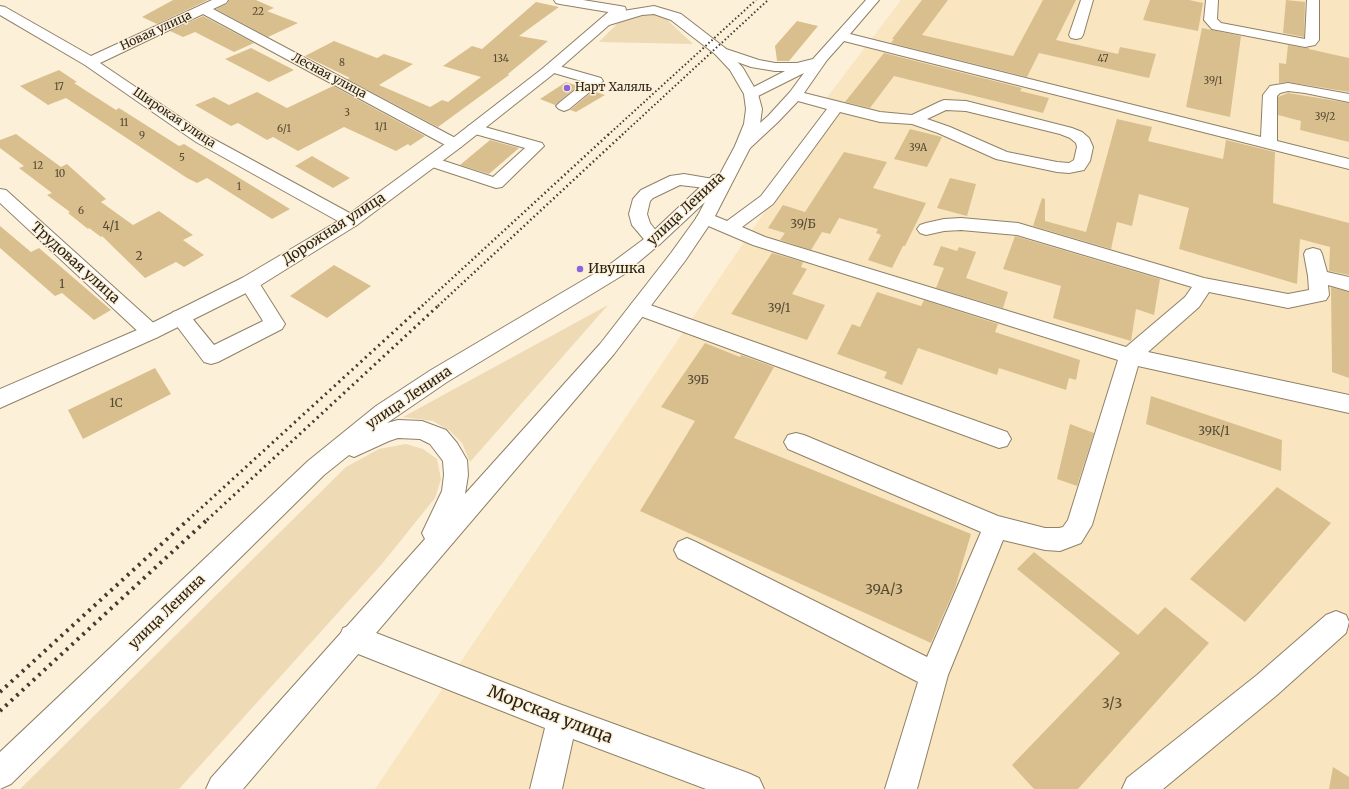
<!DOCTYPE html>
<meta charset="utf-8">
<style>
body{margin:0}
canvas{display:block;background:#fdf0d9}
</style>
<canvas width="1349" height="789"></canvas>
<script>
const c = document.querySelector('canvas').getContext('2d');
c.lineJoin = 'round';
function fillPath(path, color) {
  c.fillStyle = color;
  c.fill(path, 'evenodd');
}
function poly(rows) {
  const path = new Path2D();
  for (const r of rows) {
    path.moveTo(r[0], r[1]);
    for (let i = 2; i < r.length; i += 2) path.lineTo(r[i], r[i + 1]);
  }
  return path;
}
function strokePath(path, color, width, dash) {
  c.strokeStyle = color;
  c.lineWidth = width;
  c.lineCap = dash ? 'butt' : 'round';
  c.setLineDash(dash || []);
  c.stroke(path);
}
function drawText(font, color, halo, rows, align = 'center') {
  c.font = font + ' Merriweather,serif';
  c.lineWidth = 3;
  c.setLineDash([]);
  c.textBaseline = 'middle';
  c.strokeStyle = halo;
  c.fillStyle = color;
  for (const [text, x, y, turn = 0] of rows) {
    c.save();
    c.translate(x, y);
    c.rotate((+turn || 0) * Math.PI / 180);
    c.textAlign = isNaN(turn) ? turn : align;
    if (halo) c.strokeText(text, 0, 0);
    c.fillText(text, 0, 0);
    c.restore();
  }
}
fillPath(poly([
 [901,0,1349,0,1349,789,375,789,754,227,841,105,825,100]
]), '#f9e6c1');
fillPath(poly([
 [653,13,663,16,693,44,599,42,621,20,628,16],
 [608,305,470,462,462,443,450,431,433,421,403,417],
 [406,444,423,449,437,459,441,479,435,498,381,565,179,789,20,789,346,467,379,449]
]), '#eedab4');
fillPath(poly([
 [173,0,208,0,157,24,142,17],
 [229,0,256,0,274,8,267,11,298,23,268,37,216,9,227,4],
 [922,0,948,0,922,35,1013,56,1043,0,1076,0,1056,40,1118,54,1120,47,1156,54,1149,78,1039,53,1027,77,891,43,894,39,892,39],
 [1150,0,1189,0,1203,3,1198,31,1143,20],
 [1286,0,1305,2,1304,37,1283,33],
 [536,2,559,7,519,36,548,41,508,74,509,75,438,127,347,79,350,78,305,56,334,41,377,58,384,54,413,64,379,85,430,107,442,100,448,102,481,77,443,66,472,46,482,49],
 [203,16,254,43,234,52,195,32,183,37,170,31],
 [797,21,818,26,789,61,777,61,775,46],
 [1202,28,1241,36,1230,117,1186,107],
 [1288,45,1305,48,1309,48,1309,49,1349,58,1349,92,1288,82,1279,83,1279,63,1286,64],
 [251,48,294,70,269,82,225,59],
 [884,53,1022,88,1020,91,1049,98,1043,113,894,76,870,108,845,102],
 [59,70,77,82,74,83,116,110,119,108,179,146,184,144,290,209,272,219,207,178,197,183,187,178,66,98,48,105,20,86],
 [566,82,578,86,555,105,540,99],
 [333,86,425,136,410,146,408,144,396,151,344,127,298,151,273,137,267,140,238,123,231,126,195,105,214,97,229,105,257,92,287,108],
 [593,91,605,95,576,112,570,110],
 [1288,93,1349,103,1349,142,1300,130,1301,121,1278,115,1278,97],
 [1117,119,1152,127,1148,141,1223,159,1226,140,1275,152,1273,203,1349,223,1349,275,1329,271,1330,247,1300,239,1297,284,1179,249,1189,208,1139,194,1132,226,1117,222,1111,249,1033,226,1042,198,1045,199,1045,221,1086,232],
 [910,129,942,137,927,167,894,159],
 [16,134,61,167,67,164,106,199,101,202,133,225,159,211,193,235,183,240,204,255,184,267,176,262,145,278,102,236,101,237,89,228,88,229,68,213,70,212,47,195,52,193,19,168,24,166,0,148,0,140],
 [490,140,519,148,489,174,460,165],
 [844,152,887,162,873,188,926,203,905,246,903,246,892,268,868,260,881,235,876,233,878,229,839,218,830,234,822,232,811,250,780,240,785,233,768,228,783,205,805,212],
 [312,156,350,178,333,188,295,166],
 [950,178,976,184,967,216,937,208],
 [0,226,31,252,39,248,111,310,94,320,62,293,55,296,0,248],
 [1015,236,1160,279,1154,315,1136,309,1131,341,1053,318,1061,286,1003,269],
 [941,246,957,251,959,247,976,252,966,278,1008,292,1003,308,936,288,944,268,933,265],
 [772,253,803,262,801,267,807,269,792,294,825,305,807,340,731,314],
 [334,265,371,286,327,318,290,296],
 [1331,287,1349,292,1349,378,1332,372],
 [877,292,921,306,924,300,998,324,995,332,1080,360,1076,380,1069,378,1066,390,999,368,997,375,918,348,902,385,884,378,887,372,837,354,852,324,860,327],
 [705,343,740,357,741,355,774,367,734,438,971,534,955,588,931,643,640,511,695,421,661,407],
 [155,368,171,394,83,439,68,410],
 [1151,396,1282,440,1281,471,1146,424],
 [1070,424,1094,433,1077,486,1057,479],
 [1277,487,1331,523,1245,622,1190,579],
 [1034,552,1138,635,1165,607,1209,643,1078,789,1034,789,1012,765,1120,653,1017,569],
 [1333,767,1349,777,1349,789,1329,789]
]), '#d9bf8d');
const minor = poly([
 [212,0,228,0,226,3,213,9,461,141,463,144,461,147,455,149,449,147,203,14,100,63,208,136,357,217,360,221,357,225,351,227,345,225,196,142,85,65,0,15,0,6,5,7,91,56,212,0],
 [554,0,583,0,620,6,625,7,626,10,625,13,620,14,560,4,556,3,554,0],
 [866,0,879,0,850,34,1261,137,1263,95,1270,86,1288,83,1349,94,1349,102,1305,93,1288,91,1280,93,1277,96,1277,141,1349,159,1349,169,844,41,827,60,804,93,880,112,912,115,939,102,944,100,966,101,1072,128,1082,132,1089,138,1093,147,1090,161,1084,170,1069,173,1057,172,996,159,938,133,912,124,880,122,840,112,773,204,742,227,765,237,1126,347,1185,297,1192,287,1017,235,961,230,944,231,926,235,920,233,917,229,920,225,926,223,944,219,961,218,1018,223,1204,278,1288,294,1309,290,1308,276,1304,254,1306,250,1313,248,1320,250,1322,254,1327,272,1349,277,1349,291,1328,285,1329,295,1326,300,1288,308,1209,292,1199,307,1148,352,1349,395,1349,413,1138,366,1092,525,1081,543,1060,551,1045,550,1003,540,948,675,917,789,885,789,918,682,678,558,674,550,678,542,687,538,696,542,927,657,981,532,788,449,784,442,788,435,796,433,804,435,998,516,1045,528,1059,528,1063,527,1068,520,1118,360,753,245,699,222,696,218,699,214,705,212,727,221,761,196,827,109,798,101,778,122,749,149,743,151,737,149,735,146,737,143,768,116,790,92,804,73,756,97,751,98,746,97,744,94,746,91,785,71,775,71,751,67,715,54,713,51,715,48,720,47,759,60,775,63,797,63,813,59,866,0],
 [946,110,966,111,1060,134,1070,138,1076,143,1077,147,1074,160,1069,163,1057,162,1007,152,950,127,927,119,946,110],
 [1081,0,1093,0,1083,35,1081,38,1076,39,1071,38,1069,35,1081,0],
 [1206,0,1218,0,1217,19,1221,23,1305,39,1307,0,1319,0,1319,40,1315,45,1305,47,1212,29,1204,20,1206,0],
 [552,64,601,78,603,81,569,109,564,111,559,109,556,106,559,103,585,82,547,71,545,68,547,65,552,64],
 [474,124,542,143,544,146,502,187,496,188,426,165,424,162,426,159,432,157,493,177,525,148,468,132,466,129,468,126,474,124],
 [684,174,719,180,721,184,719,188,713,189,680,185,653,198,650,201,647,214,650,223,663,240,660,244,654,246,648,244,632,225,629,214,633,199,641,190,670,176,684,174],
 [0,189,6,190,158,327,161,332,158,337,151,339,144,337,0,203,0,189],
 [249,276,256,278,285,324,282,329,218,362,211,364,204,362,170,317,173,312,180,310,187,312,214,345,263,321,239,283,242,278,249,276],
 [639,301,1007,432,1011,439,1007,446,999,448,632,313,629,308,632,303,639,301],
 [1336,611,1346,615,1349,622,1346,633,1277,695,1163,789,1122,789,1127,778,1257,675,1326,615,1336,611],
 [353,624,562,705,748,773,759,778,764,789,706,789,573,739,562,789,530,789,545,728,343,648,339,638,343,628,353,624]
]);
const major = poly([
 [654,6,681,14,725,48,743,68,758,94,762,109,760,124,751,146,714,218,685,261,614,354,243,789,206,789,211,778,425,539,422,533,442,491,444,475,443,461,430,444,420,439,398,438,389,441,354,457,349,455,324,475,11,784,0,789,0,752,308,461,376,406,431,370,609,265,648,236,713,175,720,174,735,146,744,124,746,109,744,94,730,70,715,54,671,20,654,14,642,15,609,25,552,75,461,147,357,225,256,288,158,337,0,408,0,389,144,327,242,278,345,217,449,141,542,69,612,9,617,8,623,11,654,6],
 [705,202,697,217,671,253,600,344,465,494,468,475,467,460,457,443,446,430,422,421,398,420,387,423,447,382,623,275,660,244,705,202]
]);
strokePath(minor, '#8f8166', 2);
strokePath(major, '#8f8166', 2);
fillPath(minor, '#fff');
fillPath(major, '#fff');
strokePath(poly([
 [608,135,756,0],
 [622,135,768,0]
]), '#423b2f', 2, [1.5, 2.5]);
strokePath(poly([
 [422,306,609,134],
 [438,306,623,134]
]), '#423b2f', 2.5, [1.5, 3]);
strokePath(poly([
 [188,520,423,305],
 [207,520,439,305]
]), '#423b2f', 3, [2, 4]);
strokePath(poly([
 [0,692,189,519],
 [0,711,208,519]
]), '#423b2f', 4, [2.5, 5]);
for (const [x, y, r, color] of [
 [567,88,4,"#8864df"],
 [580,269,4,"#8864df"]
]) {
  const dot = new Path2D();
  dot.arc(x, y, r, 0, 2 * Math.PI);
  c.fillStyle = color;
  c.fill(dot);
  strokePath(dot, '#fdf0d9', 1.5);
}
drawText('10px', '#544934', null, [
 ["22",258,12],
 ["134",501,59],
 ["47",1103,59],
 ["8",342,63],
 ["39/1",1213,81],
 ["17",59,87],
 ["3",347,113],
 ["39/2",1325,117],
 ["11",124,123],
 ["1/1",381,127],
 ["6/1",284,129],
 ["9",142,136],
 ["39А",918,148],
 ["5",182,158],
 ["12",38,166],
 ["10",60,174],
 ["1",239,187],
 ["6",81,211]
]);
drawText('12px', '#282217', '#fdf0d9', [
 ["Новая улица",156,31,-25],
 ["Лесная улица",329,76,28],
 ["Широкая улица",174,118,34]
]);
drawText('12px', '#282217', '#fdf0d9', [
 ["Нарт Халяль",575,88]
], 'left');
drawText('12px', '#544934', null, [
 ["39/Б",803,225],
 ["4/1",111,227],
 ["2",139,257],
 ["1",62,285],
 ["39/1",779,309],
 ["39Б",698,381],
 ["1С",116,404],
 ["39К/1",1214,432]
]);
drawText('14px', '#282217', '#fdf0d9', [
 ["улица Ленина",686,209,-43],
 ["Дорожная улица",334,229,-33],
 ["Трудовая улица",75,263,42],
 ["улица Ленина",409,398,-34],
 ["улица Ленина",167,612,-44]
]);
drawText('14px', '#282217', '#fdf0d9', [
 ["Ивушка",588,269]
], 'left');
drawText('14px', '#544934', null, [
 ["39А/3",884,590],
 ["3/3",1112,704]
]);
drawText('17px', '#282217', '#fdf0d9', [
 ["Морская улица",550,715,21]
]);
</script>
